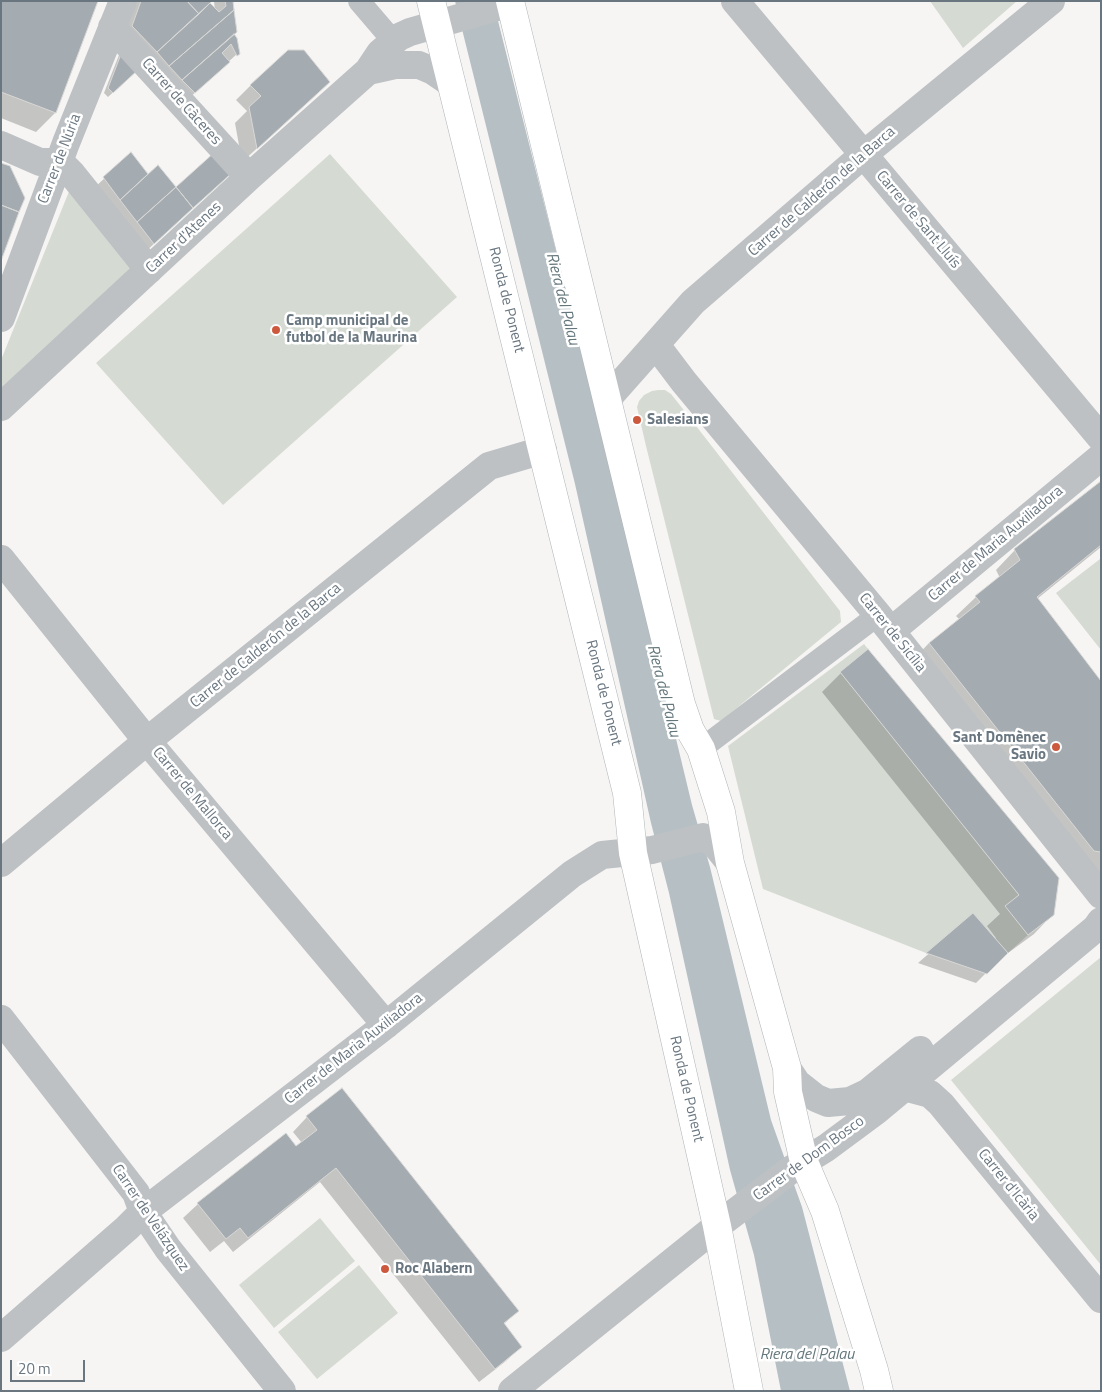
<!DOCTYPE html>
<meta charset="utf-8">
<style>
body{margin:0}
#map{position:relative;width:1102px;height:1392px;overflow:hidden;background:#f6f5f3;font-family:"Titillium Web",sans-serif}
canvas{display:block}
.frame{position:absolute;inset:0;border:2px solid #697680;pointer-events:none}
.scale{position:absolute;left:10px;top:1360px;width:75px;height:22px;box-sizing:border-box;border:2px solid #697680;border-top:0;padding-left:6px;font-size:15px;line-height:18px;white-space:nowrap;color:#697680;-webkit-text-stroke:4px #fff;paint-order:stroke}
</style>
<div id="map">
<canvas width="1102" height="1392"></canvas>
<div class="frame"></div>
<div class="scale">20 m</div>
</div>
<script>
const c = document.querySelector('canvas').getContext('2d');
c.lineJoin = 'round';
function fillPath(path, color) {
  c.fillStyle = color;
  c.fill(path, 'evenodd');
}
function poly(rows) {
  const path = new Path2D();
  for (const r of rows) {
    path.moveTo(r[0], r[1]);
    for (let i = 2; i < r.length; i += 2) path.lineTo(r[i], r[i + 1]);
  }
  return path;
}
function strokePath(path, color, width, dash) {
  c.strokeStyle = color;
  c.lineWidth = width;
  c.lineCap = dash ? 'butt' : 'round';
  c.setLineDash(dash || []);
  c.stroke(path);
}
function drawText(font, color, halo, rows, align = 'center') {
  c.font = font + ' "Titillium Web",sans-serif';
  c.lineWidth = 5;
  c.setLineDash([]);
  c.textBaseline = 'middle';
  c.strokeStyle = halo;
  c.fillStyle = color;
  for (const [text, x, y, turn = 0] of rows) {
    c.save();
    c.translate(x, y);
    c.rotate((+turn || 0) * Math.PI / 180);
    c.textAlign = isNaN(turn) ? turn : align;
    if (halo) c.strokeText(text, 0, 0);
    c.fillText(text, 0, 0);
    c.restore();
  }
}
fillPath(poly([
 [930,1,1017,1,963,48],
 [330,154,457,297,223,505,96,363],
 [70,189,132,270,1,398,1,360],
 [658,390,665,390,671,394,679,404,840,611,841,622,721,721,714,719,646,446,637,407,639,401,644,395,652,391],
 [1100,559,1101,559,1101,650,1056,593],
 [864,644,868,649,840,672,1019,895,1006,906,1028,935,1008,953,973,914,926,953,763,889,728,746],
 [1101,957,1101,1265,951,1080],
 [320,1218,355,1261,274,1328,239,1285],
 [359,1265,398,1313,317,1379,278,1332]
]), '#d5dad3');
fillPath(poly([
 [455,1,493,1,609,461,692,805,710,867,771,1120,802,1207,850,1391,781,1391,754,1255,730,1170,669,893,651,823,575,484]
]), '#b6c0c4');
fillPath(poly([
 [1,1,55,113,36,132,1,118],
 [132,1,210,1,209,3,215,11,214,1,232,1,232,34,238,53,185,102,118,41],
 [123,51,134,73,108,97,104,93,119,55],
 [251,85,314,96,242,162,235,123,247,111,236,100],
 [131,154,148,176,175,189,223,180,144,253,94,188],
 [1101,483,1101,547,1037,599,1101,683,1101,873,910,663,929,643,960,620,956,616,976,597,1000,578,996,570,1015,550],
 [841,673,1053,914,1034,934,1008,953,1007,952,976,983,918,963,973,915,995,939,996,938,987,926,1000,914,822,692],
 [307,1117,517,1311,503,1325,520,1346,506,1361,479,1382,320,1182,233,1252,224,1241,210,1252,183,1218,198,1204,302,1143,293,1132]
]), '#0003');
const building = poly([
 [1,1,98,1,56,113,1,92,1,1],
 [141,1,187,1,199,14,157,52,132,26,141,1],
 [187,1,212,1,199,14,187,1],
 [225,1,233,1,234,10,169,66,157,52,210,3,219,12,226,6,225,1],
 [234,10,237,32,182,80,169,66,234,10],
 [234,34,237,38,240,54,237,56,231,44,222,53,230,62,195,93,182,80,234,34],
 [123,49,140,68,113,93,108,88,123,49],
 [288,50,304,50,330,82,257,149,249,107,261,96,250,85,288,50],
 [216,151,234,171,193,208,176,187,216,151],
 [131,152,148,174,120,200,103,177,131,152],
 [1,163,10,166,25,198,19,212,1,205,1,163],
 [158,165,176,187,137,222,120,200,158,165],
 [176,187,193,208,154,244,137,222,176,187],
 [1,205,19,212,1,261,1,205],
 [1101,481,1101,545,1037,597,1101,681,1101,852,1094,851,929,643,980,602,975,596,1020,560,1014,549,1101,481],
 [868,649,1059,878,1054,915,1028,935,1005,906,1019,895,840,672,868,649],
 [973,913,1008,953,987,974,926,953,973,913],
 [342,1088,519,1311,504,1323,522,1347,495,1369,336,1168,248,1238,240,1228,226,1239,197,1203,286,1133,296,1146,317,1130,306,1116,342,1088]
]);
fillPath(building, '#a5acb1');
strokePath(building, '#d7d7d5', 1);
const secondary = poly([
 [431,1,627,793,633,853,717,1226,749,1391],
 [510,1,681,704,690,730,701,749,721,812,730,863,787,1068,788,1092,804,1162,825,1211,874,1370,879,1391]
]);
strokePath(secondary, '#b0b5b8', 29);
strokePath(poly([
 [359,1,394,42],
 [701,749,878,615]
]), '#bdc1c4', 22);
strokePath(poly([
 [735,1,1101,438],
 [112,27,249,177],
 [368,71,395,65,419,65,433,71,452,84],
 [1,145,40,162,60,162,72,174,149,270],
 [1,318,66,143,123,1],
 [656,345,684,382,878,615,1101,895],
 [608,398,693,302,863,155,1051,1],
 [1,407,249,177,368,71,380,53,399,37,410,32,511,3],
 [1,559,147,741,386,1025],
 [891,631,1101,457],
 [1,863,147,741,489,466,543,450],
 [1,1019,136,1193,143,1212,168,1249,282,1391],
 [787,1068,797,1083,816,1098,828,1103,850,1101,867,1093,920,1050],
 [904,1087,930,1094,941,1104,1101,1299],
 [1,1338,127,1228,143,1212,386,1025,572,874,602,855,652,850,703,837,714,843,730,863],
 [512,1391,717,1226,792,1169,826,1148,876,1111,1096,928,1101,921]
]), '#bdc1c4', 28);
strokePath(secondary, '#fff', 28);
for (const [x, y, r, color] of [
 [276,330,5,"#cc593d"],
 [637,420,5,"#cc593d"],
 [1056,747,5,"#cc593d"],
 [385,1269,5,"#cc593d"]
]) {
  const dot = new Path2D();
  dot.arc(x, y, r, 0, 2 * Math.PI);
  c.fillStyle = color;
  c.fill(dot);
  strokePath(dot, '#fff', 2);
}
drawText('15px', '#697680', '#fff', [
 ["Carrer de Càceres",181,102,48],
 ["Carrer de Núria",60,159,-69],
 ["Carrer de Calderón de la Barca",822,192,-41],
 ["Carrer de Sant Lluís",918,220,50],
 ["Carrer d'Atenes",184,238,-43],
 ["Ronda de Ponent",506,300,76],
 ["Carrer de Maria Auxiliadora",996,544,-40],
 ["Carrer de Sicília",892,633,51],
 ["Carrer de Calderón de la Barca",266,646,-39],
 ["Ronda de Ponent",603,693,76],
 ["Carrer de Mallorca",192,794,50],
 ["Carrer de Maria Auxiliadora",354,1049,-38],
 ["Ronda de Ponent",686,1089,77],
 ["Carrer de Dom Bosco",809,1159,-36],
 ["Carrer d'Icària",1008,1185,51],
 ["Carrer de Velázquez",150,1218,56]
]);
drawText('bold 15px', '#697680', '#fff', [
 ["Camp municipal de",286,321],
 ["futbol de la Maurina",286,338],
 ["Salesians",647,420],
 ["Sant Domènec",1046,738,"right"],
 ["Savio",1046,755,"right"],
 ["Roc Alabern",395,1269]
], 'left');
drawText('italic 16px', '#64777c', '#fff', [
 ["Riera del Palau",562,299,76],
 ["Riera del Palau",663,691,76],
 ["Riera del Palau",807,1355]
]);
</script>
